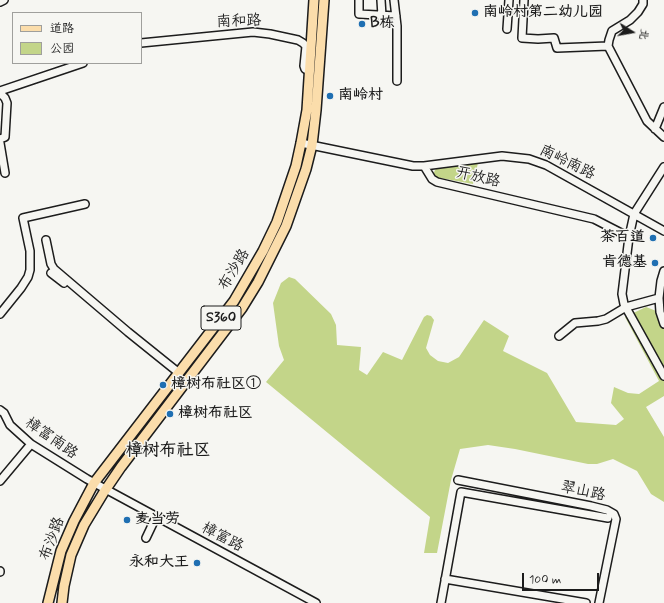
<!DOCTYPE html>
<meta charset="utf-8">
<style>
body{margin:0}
#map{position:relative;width:664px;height:603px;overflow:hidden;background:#f6f6f2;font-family:Mynerve,"LXGW WenKai TC",sans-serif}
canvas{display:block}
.legend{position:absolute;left:12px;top:12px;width:130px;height:52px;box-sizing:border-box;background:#f6f6f2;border:1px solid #9f9f9c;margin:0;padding:5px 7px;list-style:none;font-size:12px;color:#1c1c1c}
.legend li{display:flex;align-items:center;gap:8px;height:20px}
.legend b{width:20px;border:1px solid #9f9f9c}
.north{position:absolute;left:612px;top:12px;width:40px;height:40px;-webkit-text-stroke:3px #f6f6f2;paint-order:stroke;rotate:101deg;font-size:11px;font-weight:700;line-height:16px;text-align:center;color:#1c1c1c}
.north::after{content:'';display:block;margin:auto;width:14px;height:18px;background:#1c1c1c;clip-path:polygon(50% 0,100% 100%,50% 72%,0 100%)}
.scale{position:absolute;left:522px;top:573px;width:77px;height:18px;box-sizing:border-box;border:2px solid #1c1c1c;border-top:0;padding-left:5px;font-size:12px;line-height:14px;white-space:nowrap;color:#1c1c1c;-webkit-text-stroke:3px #f6f6f2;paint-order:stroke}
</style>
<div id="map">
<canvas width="664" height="603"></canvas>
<ul class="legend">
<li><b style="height:5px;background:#fbddab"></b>道路</li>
<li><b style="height:11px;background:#c3d589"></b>公园</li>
</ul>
<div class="north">北</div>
<div class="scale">100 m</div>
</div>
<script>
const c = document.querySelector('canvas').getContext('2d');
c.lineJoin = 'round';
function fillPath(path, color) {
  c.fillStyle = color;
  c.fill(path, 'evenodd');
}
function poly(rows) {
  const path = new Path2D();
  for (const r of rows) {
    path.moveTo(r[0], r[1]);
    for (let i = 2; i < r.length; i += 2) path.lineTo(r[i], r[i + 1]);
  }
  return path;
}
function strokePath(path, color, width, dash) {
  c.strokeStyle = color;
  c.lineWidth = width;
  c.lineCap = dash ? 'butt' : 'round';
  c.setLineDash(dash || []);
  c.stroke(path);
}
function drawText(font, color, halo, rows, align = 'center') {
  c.font = font + ' Mynerve,"LXGW WenKai TC",sans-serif';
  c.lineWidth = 3;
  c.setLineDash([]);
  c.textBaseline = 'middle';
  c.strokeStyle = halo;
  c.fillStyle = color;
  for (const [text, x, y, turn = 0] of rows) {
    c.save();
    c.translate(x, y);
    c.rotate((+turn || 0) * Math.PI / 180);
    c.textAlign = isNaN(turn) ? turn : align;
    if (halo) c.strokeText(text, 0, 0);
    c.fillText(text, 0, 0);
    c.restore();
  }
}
fillPath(poly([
 [478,163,473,184,435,177,433,175,435,170,436,169],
 [289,277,295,279,331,314,336,325,337,345,361,347,359,370,367,375,383,352,402,360,424,317,427,315,431,316,434,320,426,348,430,355,438,361,448,363,459,357,484,320,509,336,503,351,547,373,576,422,616,425,624,419,611,403,614,387,628,393,639,394,659,381,625,317,646,307,664,314,664,396,646,407,664,437,664,502,651,494,637,471,613,459,597,464,588,464,515,449,488,445,460,449,451,480,437,553,424,553,430,517,266,382,284,360,279,346,273,303,281,283]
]), '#c3d589');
const minor = poly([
 [359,0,359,14,396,16],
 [381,0,382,16],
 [394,0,397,26,397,81],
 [524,0,522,38,538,39,554,38,557,48,608,46],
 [643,0,643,4,638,12,630,20,612,31,609,40,608,46,647,121,664,137],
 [0,2,4,0],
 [507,29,509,0],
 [141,43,253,32,270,34,298,40,303,43,306,46,304,66,305,69,310,71],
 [0,91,83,63],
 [0,93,5,98,7,103,5,137,0,139],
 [655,129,664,107],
 [0,143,5,173],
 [301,143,413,166,424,166,432,179,437,182,594,219,629,237,634,214,664,167],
 [424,166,502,156,529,159,546,165,664,231],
 [629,237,622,294,624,304,664,376],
 [46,240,51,264,54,269,128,332,179,373],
 [664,271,661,281,659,298,660,312,664,324],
 [51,273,64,283],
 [0,314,21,288,28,277,30,270,30,251,23,218,85,204],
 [559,336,575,323,598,321,606,319,626,307,659,298],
 [0,410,4,413,10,425,31,444,87,479,316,603],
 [458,480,591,506,607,510,614,514,616,519,599,603],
 [0,481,31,444],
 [146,538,156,517],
 [0,572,0,571],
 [445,579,586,603],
 [441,603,461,492,608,518]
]);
const major = poly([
 [48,603,61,551,74,521,94,483,234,301,263,251,277,222,296,166,301,143,307,110,314,0],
 [62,603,64,586,71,555,84,525,104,492,121,467,242,308,258,282,286,226,306,169,312,145,316,110,324,0]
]);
strokePath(minor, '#1c1c1c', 10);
strokePath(major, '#1c1c1c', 12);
strokePath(minor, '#f6f6f2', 7);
strokePath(major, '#fbddab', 9);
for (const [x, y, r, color] of [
 [475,13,4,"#1f6fb2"],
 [362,24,4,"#1f6fb2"],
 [330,96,4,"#1f6fb2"],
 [653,238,4,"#1f6fb2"],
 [655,263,4,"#1f6fb2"],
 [163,385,4,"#1f6fb2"],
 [170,414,4,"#1f6fb2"],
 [127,520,4,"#1f6fb2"],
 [197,563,4,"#1f6fb2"]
]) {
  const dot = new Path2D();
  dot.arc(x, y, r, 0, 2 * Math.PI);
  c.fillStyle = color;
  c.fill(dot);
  strokePath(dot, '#f6f6f2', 1.5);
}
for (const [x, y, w] of [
 [221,318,40]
]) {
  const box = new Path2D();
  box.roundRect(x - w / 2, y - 12, w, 24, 3);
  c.fillStyle = '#f6f6f2';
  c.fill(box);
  strokePath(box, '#1c1c1c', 1);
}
drawText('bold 14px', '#1c1c1c', null, [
 ["S360",221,318]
]);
drawText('bold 15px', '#1c1c1c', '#f6f6f2', [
 ["南岭村第二幼儿园",483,13],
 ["B栋",370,24],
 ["南岭村",338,96],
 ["茶百道",645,238,"right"],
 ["肯德基",647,263,"right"],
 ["樟树布社区①",171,385],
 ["樟树布社区",178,414],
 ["麦当劳",135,520],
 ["永和大王",189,563,"right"]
], 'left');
drawText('15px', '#1c1c1c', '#f6f6f2', [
 ["南和路",239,22,-2],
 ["南岭南路",567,163,26],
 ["开放路",478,178,13],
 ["布沙路",235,270,-59],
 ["樟富南路",51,439,35],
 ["翠山路",583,492,12],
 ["樟富路",222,538,28],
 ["布沙路",53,539,-70]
]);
drawText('bold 17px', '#1c1c1c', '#f6f6f2', [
 ["樟树布社区",168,451]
]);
</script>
